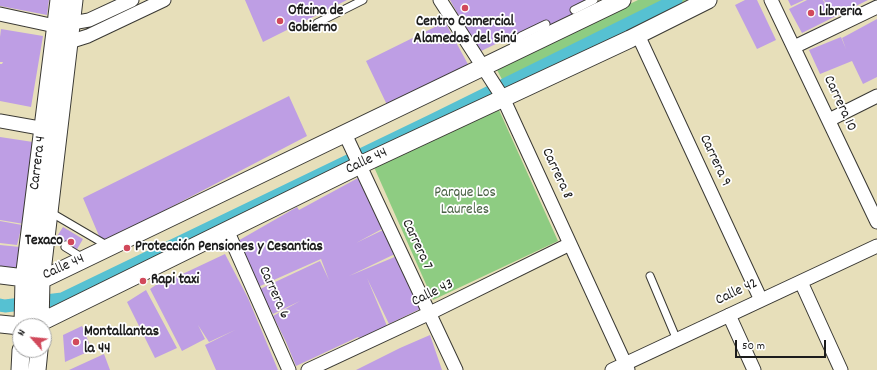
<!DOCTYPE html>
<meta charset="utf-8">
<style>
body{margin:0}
#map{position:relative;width:877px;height:370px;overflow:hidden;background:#e7dfba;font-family:Dekko,sans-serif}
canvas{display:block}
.north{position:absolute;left:12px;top:318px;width:40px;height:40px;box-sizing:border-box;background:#fff;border:1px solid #a4a4a4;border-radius:50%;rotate:297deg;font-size:11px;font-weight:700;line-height:16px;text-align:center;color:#1c1c1c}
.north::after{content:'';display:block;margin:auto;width:14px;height:18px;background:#d1495b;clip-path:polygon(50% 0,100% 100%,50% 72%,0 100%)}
.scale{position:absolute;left:735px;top:340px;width:91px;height:18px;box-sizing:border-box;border:2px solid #1c1c1c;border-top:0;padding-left:5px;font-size:12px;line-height:14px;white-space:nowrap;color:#1c1c1c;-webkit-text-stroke:3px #fff;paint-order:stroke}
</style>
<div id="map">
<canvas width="877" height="370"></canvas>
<div class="north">N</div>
<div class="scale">50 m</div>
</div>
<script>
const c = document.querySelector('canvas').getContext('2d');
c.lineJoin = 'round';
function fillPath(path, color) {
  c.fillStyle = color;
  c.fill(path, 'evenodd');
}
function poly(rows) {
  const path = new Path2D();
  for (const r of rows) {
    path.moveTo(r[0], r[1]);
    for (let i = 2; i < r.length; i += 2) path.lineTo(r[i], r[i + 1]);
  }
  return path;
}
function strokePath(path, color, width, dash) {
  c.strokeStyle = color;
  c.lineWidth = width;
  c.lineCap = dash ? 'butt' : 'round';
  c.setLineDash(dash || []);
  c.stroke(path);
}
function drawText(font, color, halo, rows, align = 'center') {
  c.font = font + ' Dekko,sans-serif';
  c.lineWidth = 3.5;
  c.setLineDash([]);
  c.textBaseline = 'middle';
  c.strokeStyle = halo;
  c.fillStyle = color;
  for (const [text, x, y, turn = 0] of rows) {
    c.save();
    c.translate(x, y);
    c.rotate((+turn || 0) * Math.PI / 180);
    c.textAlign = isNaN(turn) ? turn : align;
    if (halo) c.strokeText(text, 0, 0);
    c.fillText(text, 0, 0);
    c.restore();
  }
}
fillPath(poly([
 [638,0,687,0,507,89,496,68],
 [499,110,558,241,433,300,374,167]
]), '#8ecc82');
strokePath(poly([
 [0,305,5,306,62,299,433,120,676,0]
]), '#56c1d2', 13);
fillPath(poly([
 [0,0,49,0,47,15,0,6],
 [245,0,347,0,263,42],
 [450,0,587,0,576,14,548,28,544,21,479,52],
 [745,0,757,0,776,40,757,49,735,5],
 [788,0,804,0,791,6],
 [807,0,823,0,826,5,824,0,868,0,802,33,789,9],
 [877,19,877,77,863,84,852,61,820,74,809,50,841,37,846,49,842,38],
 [445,22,470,68,389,109,366,61],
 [1,29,43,36,31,107,0,101,0,64,2,64,3,62,0,62,0,37],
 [289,96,307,136,102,243,83,198],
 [0,137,33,142,24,224,0,220],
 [358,178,382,229,356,243,385,229,397,253,349,276,397,256,420,309,389,324,367,278,387,326,359,338,358,337,296,366,286,342,273,316,300,301,273,314,258,290,320,261,329,280,321,259,258,287,236,242,297,207,299,210],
 [0,221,22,225,17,245,0,243],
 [63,227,83,239,76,251,56,238],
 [0,245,20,247,18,268,0,266],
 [225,254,248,298,278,370,216,370,205,345,235,330,209,342,198,325,205,339,182,351,150,289,172,274,174,278],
 [146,290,177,348,155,358,127,302],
 [82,326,92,350,65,362,63,335],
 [430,335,442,370,356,370,400,348],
 [104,354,110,370,69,370]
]), '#be9ee4');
const service = poly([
 [574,10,594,0],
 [317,23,363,0],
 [512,51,514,43,521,36,546,24],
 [50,212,108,246],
 [66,245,65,247,83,258],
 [650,276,677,340]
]);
const minor = poly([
 [440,0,503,98,628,370],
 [771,0,877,222],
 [0,14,55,26,89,20,132,0],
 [638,35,761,300],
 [69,42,88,36,164,0],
 [794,47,877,7],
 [829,120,877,96],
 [0,121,51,130],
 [345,134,456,370],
 [227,230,289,370],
 [801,282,841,370],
 [729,315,754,370],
 [308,370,430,313,570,244],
 [612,370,877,246]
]);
const tertiary = poly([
 [0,275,41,280,622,0],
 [0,324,20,326],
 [23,326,24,279,59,0],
 [26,326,41,322,360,165,630,39,708,0],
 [40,326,41,280,74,0],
 [20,370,21,350],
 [37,370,39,350]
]);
strokePath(service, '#3a3934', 9);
strokePath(minor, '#3a3934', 15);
strokePath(tertiary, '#3a3934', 19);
strokePath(service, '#fff', 7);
strokePath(minor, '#fff', 13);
strokePath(tertiary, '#fff', 17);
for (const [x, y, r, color] of [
 [465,8,4,"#d1495b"],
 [811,13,4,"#d1495b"],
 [280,21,4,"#d1495b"],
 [71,242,4,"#d1495b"],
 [127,248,4,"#d1495b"],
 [143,281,4,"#d1495b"],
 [76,342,4,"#d1495b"]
]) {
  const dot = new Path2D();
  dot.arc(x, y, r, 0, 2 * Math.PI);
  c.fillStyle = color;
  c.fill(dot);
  strokePath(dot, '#fff', 1.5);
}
drawText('bold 15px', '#1c1c1c', '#fff', [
 ["Oficina de",288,12],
 ["Gobierno",288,29],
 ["Libreria",819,13],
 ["Centro Comercial",465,23,"center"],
 ["Alamedas del Sinú",465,40,"center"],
 ["Texaco",63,242,"right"],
 ["Protección Pensiones y Cesantias",135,248],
 ["Rapi taxi",151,281],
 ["Montallantas",84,333],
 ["la 44",84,350]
], 'left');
drawText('15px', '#1c1c1c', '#fff', [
 ["Carrera 10",839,104,65],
 ["Carrera 9",714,161,65],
 ["Calle 44",367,162,-25],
 ["Carrera 4",39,163,-83],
 ["Carrera 8",556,174,65],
 ["Carrera 7",416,245,65],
 ["Calle 44",64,268,-24],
 ["Carrera 6",273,293,66],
 ["Calle 42",737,293,-25],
 ["Calle 43",433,294,-26]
]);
drawText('15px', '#4a6245', '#fff', [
 ["Parque Los",465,194],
 ["Laureles",465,211]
]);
</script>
